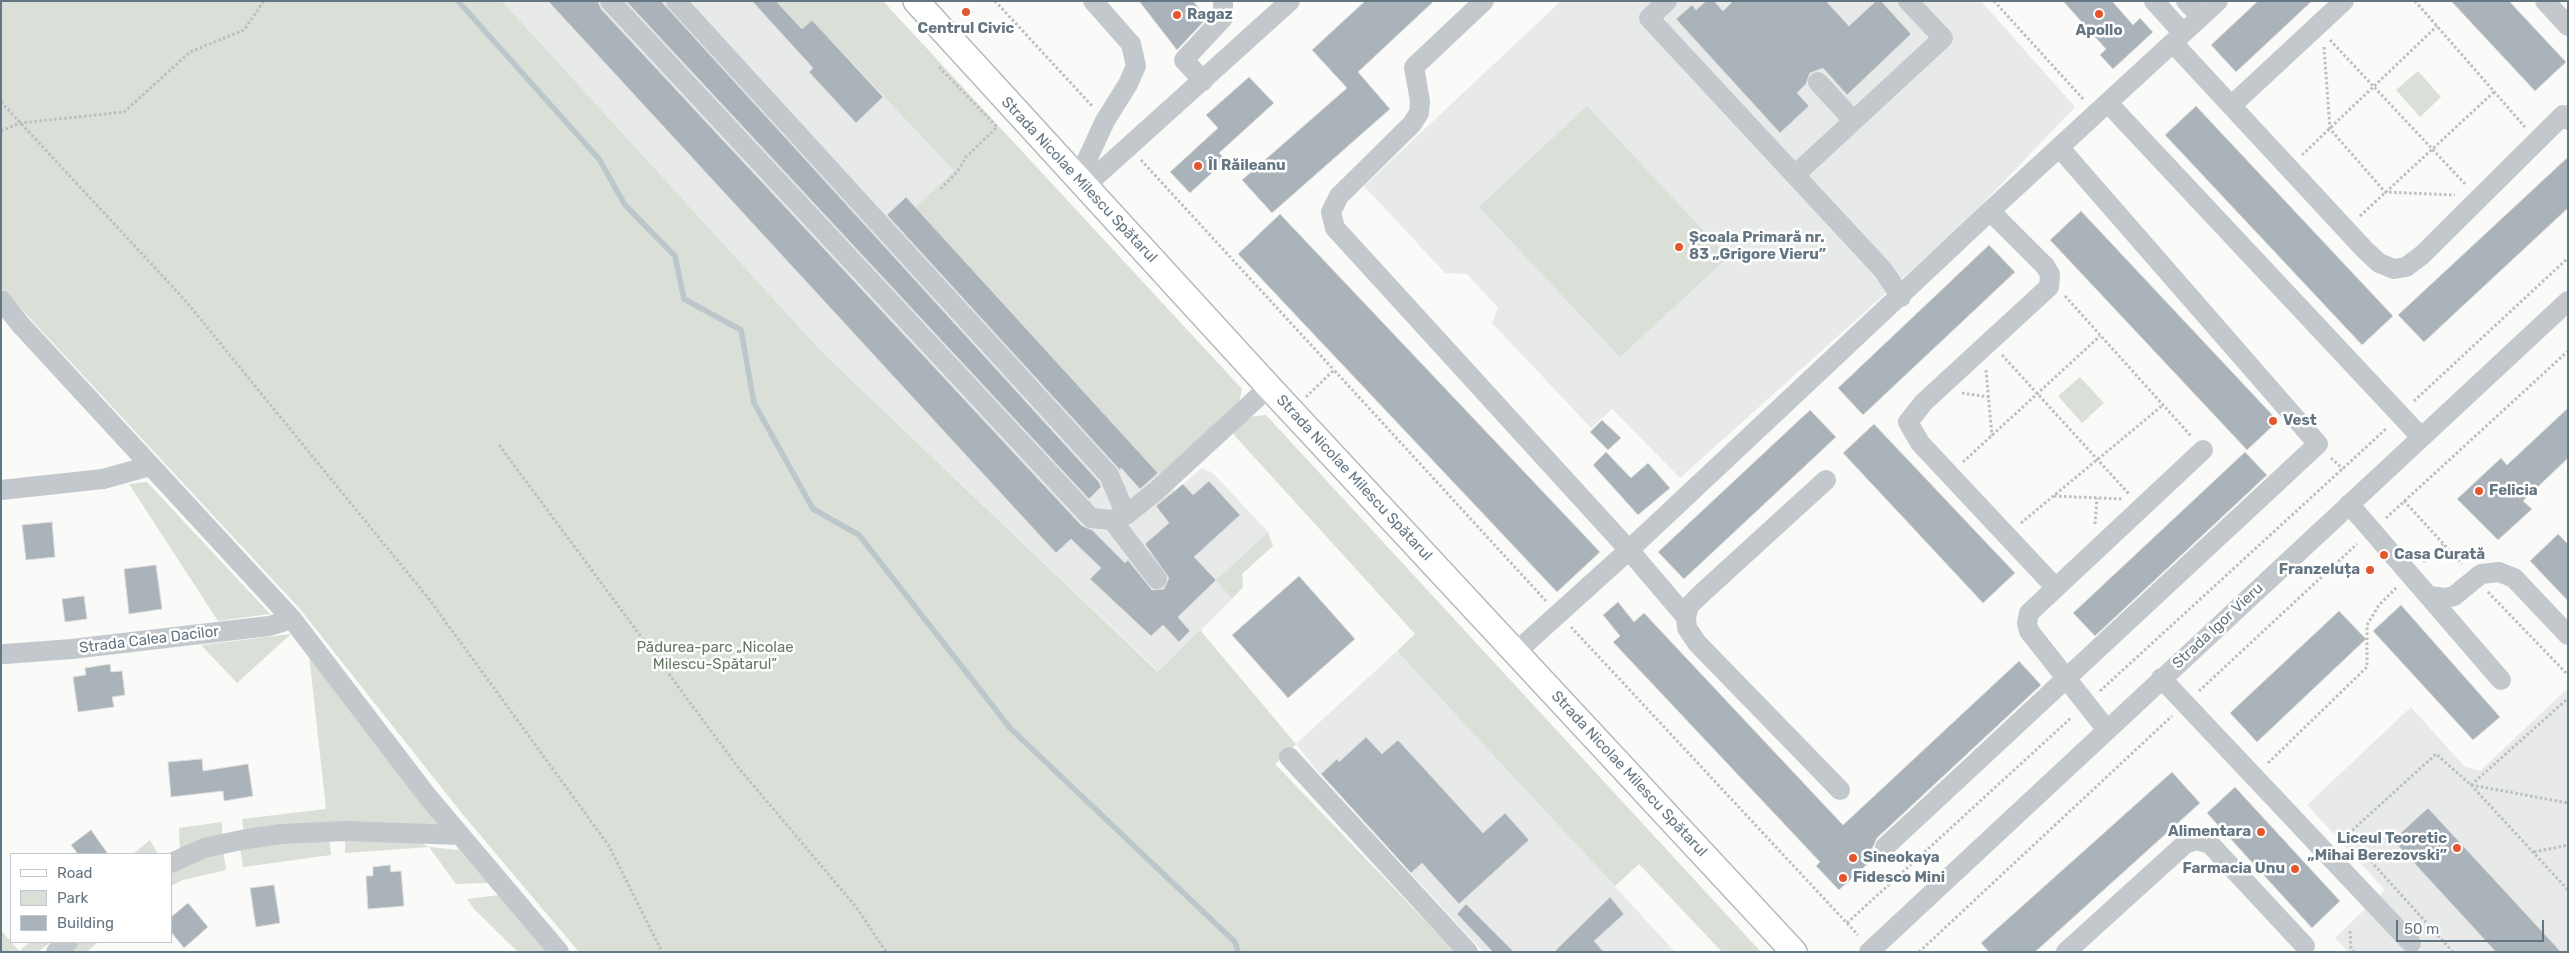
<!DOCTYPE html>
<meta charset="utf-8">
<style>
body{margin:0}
#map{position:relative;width:2569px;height:953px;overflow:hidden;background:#fafaf8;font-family:Rubik,sans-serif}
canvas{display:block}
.frame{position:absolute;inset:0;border:2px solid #657683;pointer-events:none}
.legend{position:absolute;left:10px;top:853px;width:162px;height:90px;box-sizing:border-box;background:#fff;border:1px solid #c1c8cd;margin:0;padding:6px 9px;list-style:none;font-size:15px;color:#657683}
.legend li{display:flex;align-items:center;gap:10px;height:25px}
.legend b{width:25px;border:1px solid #c1c8cd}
.scale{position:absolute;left:2396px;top:920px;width:148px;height:22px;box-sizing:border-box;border:2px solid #657683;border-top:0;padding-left:6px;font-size:15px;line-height:18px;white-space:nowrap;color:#657683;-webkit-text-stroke:4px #fff;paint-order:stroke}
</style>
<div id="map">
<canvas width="2569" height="953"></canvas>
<div class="frame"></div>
<ul class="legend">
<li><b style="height:6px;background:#fff"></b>Road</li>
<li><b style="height:14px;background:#dadfd7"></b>Park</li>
<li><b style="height:14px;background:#aab3b9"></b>Building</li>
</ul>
<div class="scale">50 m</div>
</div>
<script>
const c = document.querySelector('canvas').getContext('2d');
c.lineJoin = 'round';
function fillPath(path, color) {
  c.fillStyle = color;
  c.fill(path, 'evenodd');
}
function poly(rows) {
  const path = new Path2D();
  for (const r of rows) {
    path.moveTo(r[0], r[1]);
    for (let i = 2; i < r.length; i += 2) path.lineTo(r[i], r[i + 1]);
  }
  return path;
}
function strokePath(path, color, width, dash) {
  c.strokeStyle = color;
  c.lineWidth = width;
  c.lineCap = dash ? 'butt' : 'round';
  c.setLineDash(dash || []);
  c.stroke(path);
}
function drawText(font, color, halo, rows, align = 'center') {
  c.font = font + ' Rubik,sans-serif';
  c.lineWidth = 5;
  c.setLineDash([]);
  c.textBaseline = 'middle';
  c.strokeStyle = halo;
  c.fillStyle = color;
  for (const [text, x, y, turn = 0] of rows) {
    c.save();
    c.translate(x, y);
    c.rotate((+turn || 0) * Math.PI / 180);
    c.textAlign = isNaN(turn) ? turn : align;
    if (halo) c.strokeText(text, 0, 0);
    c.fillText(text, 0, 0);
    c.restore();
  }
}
fillPath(poly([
 [502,1,776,1,802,29,812,20,954,171,915,207,1175,491,1202,468,1213,473,1268,532,1216,580,1232,599,1159,672,821,351],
 [1561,1,1981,1,2075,107,1966,221,1680,478,1612,409,1591,428,1492,323,1498,308,1467,274,1445,273,1364,186],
 [1397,651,1515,777,1675,952,1483,952,1320,774,1296,744],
 [2568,688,2568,952,2348,952,2335,938,2385,890,2307,805,2411,707,2464,766,2480,771]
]), '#e8e9e9');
fillPath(poly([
 [1,1,502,1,821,351,1158,672,1200,630,1296,744,1275,764,1455,952,579,952,464,816,300,609,1,287],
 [776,1,883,1,1242,389,1239,403,1161,476,915,207,954,171,812,20,802,29],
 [2418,71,2441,97,2420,117,2396,90],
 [1587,106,1728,257,1620,357,1479,207],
 [2080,377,2104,403,2082,423,2058,396],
 [1266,415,1761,952,1722,952,1639,864,1615,886,1397,651,1415,634,1235,436,1233,432,1248,417],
 [147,482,270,614,218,621,129,484],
 [1268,532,1273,546,1242,574,1243,587,1232,599,1216,580],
 [291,634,237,683,201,645],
 [309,655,440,827,244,833,242,819,326,809],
 [222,822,222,837,180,851,179,828],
 [329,839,331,855,243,867,240,846],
 [345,839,420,842,429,847,459,850,488,883,456,884,429,847,345,853],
 [150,840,158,854,133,854],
 [223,850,226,870,183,880,171,886,171,871],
 [499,895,552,952,518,952,474,909,467,899],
 [1,930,19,951,30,942,51,942,38,952,1,952],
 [77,942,98,942,87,952,65,952]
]), '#dadfd7');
strokePath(poly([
 [458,1,599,159,625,205,675,256,684,299,741,330,754,403,813,509,859,535,1010,728,1235,942,1238,952]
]), '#bbc7cb', 5.5);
const building = poly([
 [548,1,598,1,601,9,1082,526,1092,530,1125,563,1128,560,1152,590,1164,589,1169,578,1145,544,1169,523,1156,506,1183,484,1193,495,1209,481,1240,515,1194,557,1216,580,1178,617,1190,631,1179,642,1163,625,1151,636,1090,579,1101,568,1071,539,1056,553,548,1],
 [626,1,661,1,1099,482,1101,487,1089,499,626,1],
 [752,1,776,1,802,29,812,20,883,97,856,123,809,72,813,68,752,1],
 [1139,1,1193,1,1207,18,1177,50,1139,1],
 [1365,1,1434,1,1358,72,1390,109,1272,213,1242,180,1347,88,1312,50,1365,1],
 [1706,1,1714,1,1723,11,1733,1,1826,1,1849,26,1876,1,1881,1,1911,34,1847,95,1823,68,1810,73,1806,84,1797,93,1809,106,1780,133,1676,19,1692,5,1696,10,1706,1],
 [2063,1,2112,1,2133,25,2140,18,2153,32,2113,69,2100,55,2106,49,2063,1],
 [2258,1,2312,1,2236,72,2211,45,2258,1],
 [2451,1,2509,1,2566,62,2535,91,2451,1],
 [1249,77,1274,103,1219,153,1226,160,1190,193,1170,172,1218,128,1206,115,1249,77],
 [2196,106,2393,316,2362,345,2165,135,2196,106],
 [2568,157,2568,208,2424,342,2398,315,2568,157],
 [906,197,1158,473,1148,482,1140,489,1121,468,1120,470,887,215,906,197],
 [2081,211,2278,421,2247,450,2050,240,2081,211],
 [1280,214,1600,552,1557,592,1238,254,1280,214],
 [1989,245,2015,272,1863,415,1838,388,1989,245],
 [2568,408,2568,458,2523,501,2532,509,2498,540,2457,499,2501,458,2507,465,2568,408],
 [1810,410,1836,437,1684,579,1658,552,1810,410],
 [1602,420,1621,438,1608,450,1590,432,1602,420],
 [1874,424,2015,573,1983,603,1843,453,1874,424],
 [1606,452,1631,478,1648,463,1670,488,1638,515,1593,465,1606,452],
 [2245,452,2267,475,2095,636,2073,613,2245,452],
 [52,522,55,557,26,560,22,525,52,522],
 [2558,534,2568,544,2568,601,2530,561,2558,534],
 [156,565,162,609,129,614,124,569,156,565],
 [1299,576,1355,639,1288,698,1232,635,1299,576],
 [84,596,87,619,65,622,62,599,84,596],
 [1618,602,1634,622,1644,613,1843,825,2019,661,2041,685,1877,838,1873,847,1868,853,1873,859,1839,890,1816,866,1820,862,1613,642,1620,636,1603,615,1618,602],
 [2401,605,2500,717,2473,740,2373,631,2401,605],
 [2339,611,2366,639,2257,742,2230,713,2339,611],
 [110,664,111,672,122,671,125,695,112,697,114,707,78,712,73,677,86,675,85,668,110,664],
 [1366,737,1382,754,1398,740,1483,833,1505,813,1529,840,1459,904,1422,863,1411,873,1321,774,1337,759,1339,762,1366,737],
 [202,759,203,771,248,764,253,796,224,801,223,791,171,797,168,762,202,759],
 [2172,772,2200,803,2035,952,1989,952,1981,943,2172,772],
 [2235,787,2340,901,2312,928,2207,813,2235,787],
 [2428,808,2502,888,2561,952,2496,952,2393,840,2428,808],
 [91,830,108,854,78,854,71,845,91,830],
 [390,865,391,872,401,871,404,906,368,909,366,876,373,876,373,867,390,865],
 [274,885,280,923,256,927,250,888,274,885],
 [1610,897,1624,914,1594,941,1604,952,1554,952,1610,897],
 [188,903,208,927,184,948,171,932,171,917,188,903],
 [1466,904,1514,952,1493,952,1457,914,1466,904]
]);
fillPath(building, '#aab3b9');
strokePath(building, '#dcdcda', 1);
const major = poly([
 [916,1,1269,387,1794,952]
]);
strokePath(major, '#b5babe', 28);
strokePath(poly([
 [995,1,1093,107],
 [1994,1,2083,99],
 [2415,1,2525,127],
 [2330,40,2466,185],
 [2324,47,2330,129,2385,192,2455,195],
 [939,67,997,127,966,157,957,172,940,190],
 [1,102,184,299,429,599,609,846,662,952],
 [1,131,20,123,124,112,190,52,244,30,264,1],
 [2302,155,2437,26],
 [1141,160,1334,370],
 [2360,216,2494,92],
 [2065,296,2191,436],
 [2002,355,2129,494],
 [1986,370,1992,436],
 [1962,393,1989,397],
 [1306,397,1334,370,1546,601],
 [2414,401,2568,258],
 [499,445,737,766,857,908,886,952],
 [2331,458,2343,469],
 [1963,462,2100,336],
 [2054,496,2122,499],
 [2404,501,2462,564],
 [2386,518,2568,351],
 [2021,523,2163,405],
 [2095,524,2097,498],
 [2423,562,2443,544],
 [2488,592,2568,675],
 [1571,627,1858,935],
 [2100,691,2387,428],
 [2199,691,2357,544],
 [2268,763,2367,667,2367,625,2379,605,2397,587],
 [2471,785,2565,701,2568,704],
 [2471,785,2568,803],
 [2534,852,2568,845],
 [1847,923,2072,717],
 [2350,931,2351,948,2354,952],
 [1919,952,2172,716],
 [2453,952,2347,835,2436,754,2471,785,2568,890]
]), '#bbbfc2', 3, [2.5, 2.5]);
strokePath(poly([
 [610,1,1091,518,1112,520,1126,515,1156,491,1269,387],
 [676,1,1109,475,1126,515],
 [1484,1,1414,67,1420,101,1419,113,1412,124,1339,196,1331,212,1335,228,1629,550,1686,617,1687,628,1697,643,1840,790],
 [1667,1,1649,18,1883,270,1901,297],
 [2154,1,2183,33],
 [2186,1,2201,17],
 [2545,1,2568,26],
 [2173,43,2365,250,2379,263,2394,269,2406,267,2422,255,2563,115,2568,120],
 [1203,81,1184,60,1223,18,1223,1],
 [1818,82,1853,120],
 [2108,103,2421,437],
 [2231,106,2344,1],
 [1795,175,1943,38,1908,1],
 [1085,186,1290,1],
 [1085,186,1086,162,1105,121,1128,84,1136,66,1131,44,1093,1],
 [1990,211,2045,266,2050,274,2049,287,1924,402,1908,422,1920,443,2055,587],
 [1,300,20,324,292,619,428,797,559,952],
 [1,490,103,479,150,466],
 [2349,504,2501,680],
 [1112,520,1157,579],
 [2429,596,2446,598,2454,596,2481,574,2499,572,2514,578,2568,635],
 [1686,617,1689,606,1701,594,1826,480],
 [1516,652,1629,550,1990,211,2218,1],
 [5,654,72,649,269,626,292,619],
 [2161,678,2411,943],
 [2107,730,2029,631,2027,623,2029,613,2203,450],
 [1289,757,1468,952],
 [1885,847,2318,444,2059,147],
 [171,863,204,848,246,839,282,834,345,831,460,835],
 [56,952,68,942],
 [1869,952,2568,301],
 [2066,952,2185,844,2196,840,2210,844,2305,946]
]), '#c3c8cc', 20);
strokePath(major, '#fff', 25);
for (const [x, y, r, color] of [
 [966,12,5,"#e4572e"],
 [2099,14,5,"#e4572e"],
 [1177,15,5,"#e4572e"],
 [1198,166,5,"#e4572e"],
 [1679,247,5,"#e4572e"],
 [2273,421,5,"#e4572e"],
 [2479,491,5,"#e4572e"],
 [2384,555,5,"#e4572e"],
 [2370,570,5,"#e4572e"],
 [2261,832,5,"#e4572e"],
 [2457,848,5,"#e4572e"],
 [1853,858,5,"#e4572e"],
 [2295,869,5,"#e4572e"],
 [1843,878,5,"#e4572e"]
]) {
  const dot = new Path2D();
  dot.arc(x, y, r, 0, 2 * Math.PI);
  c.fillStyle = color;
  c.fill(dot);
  strokePath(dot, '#fff', 2);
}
drawText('bold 15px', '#657683', '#fff', [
 ["Ragaz",1187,15],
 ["Centrul Civic",966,29,"center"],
 ["Apollo",2099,31,"center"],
 ["ÎI Răileanu",1208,166],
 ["Școala Primară nr.",1689,238],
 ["83 „Grigore Vieru”",1689,255],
 ["Vest",2283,421],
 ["Felicia",2489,491],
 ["Casa Curată",2394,555],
 ["Franzeluța",2360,570,"right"],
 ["Alimentara",2251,832,"right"],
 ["Liceul Teoretic",2447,839,"right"],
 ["„Mihai Berezovski”",2447,856,"right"],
 ["Sineokaya",1863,858],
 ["Farmacia Unu",2285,869,"right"],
 ["Fidesco Mini",1853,878]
], 'left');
drawText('15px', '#657683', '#fff', [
 ["Strada Nicolae Milescu Spătarul",1079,180,47],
 ["Strada Nicolae Milescu Spătarul",1354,478,47],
 ["Strada Igor Vieru",2218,626,-43],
 ["Strada Calea Dacilor",149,640,-7],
 ["Strada Nicolae Milescu Spătarul",1629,774,47]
]);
drawText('15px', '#687a64', '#fff', [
 ["Pădurea-parc „Nicolae",715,648],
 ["Milescu-Spătarul”",715,665]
]);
</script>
